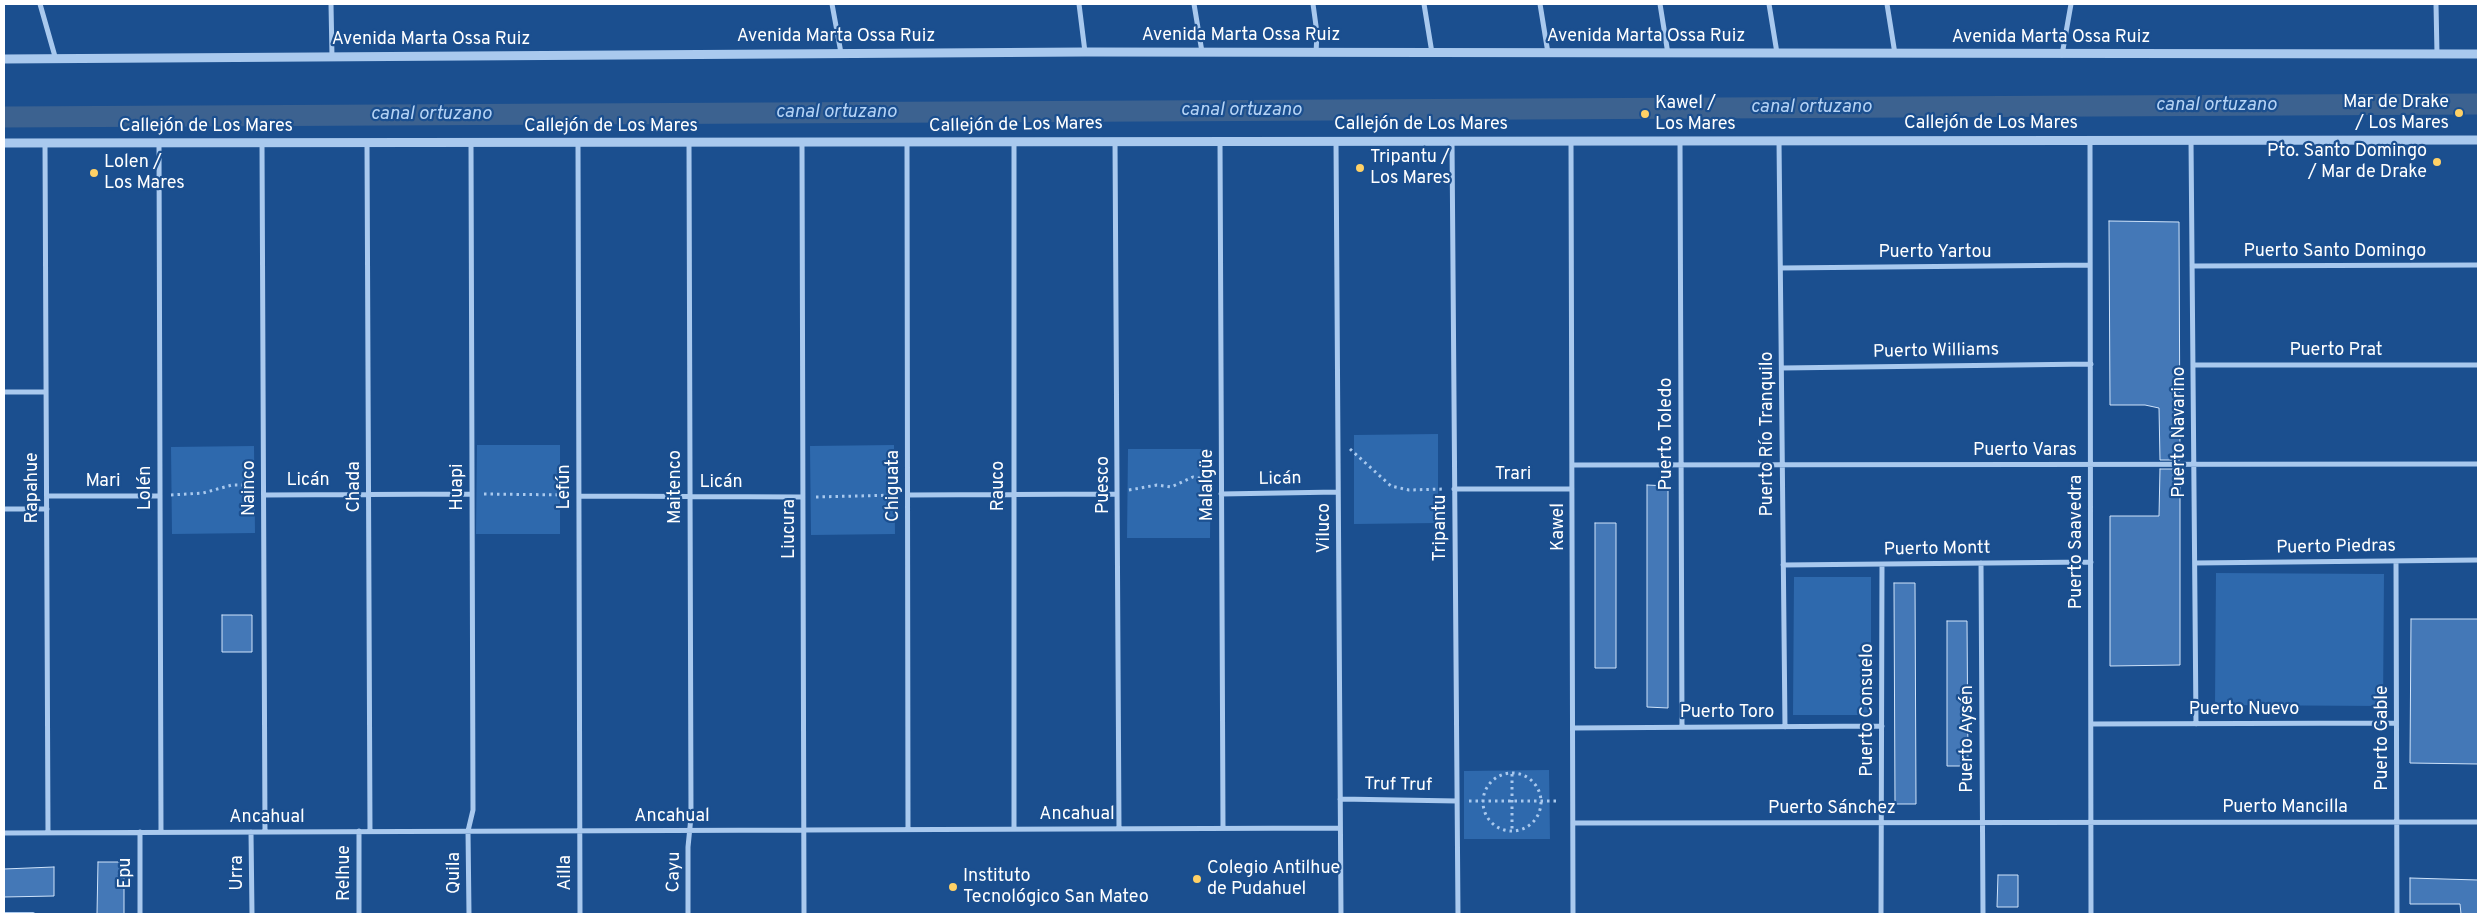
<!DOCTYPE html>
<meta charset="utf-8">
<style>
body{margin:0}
#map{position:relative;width:2482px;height:918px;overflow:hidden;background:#1b4f8f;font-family:Overpass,sans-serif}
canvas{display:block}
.frame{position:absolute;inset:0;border:5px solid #fff;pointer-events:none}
</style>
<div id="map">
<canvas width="2482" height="918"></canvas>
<div class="frame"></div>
</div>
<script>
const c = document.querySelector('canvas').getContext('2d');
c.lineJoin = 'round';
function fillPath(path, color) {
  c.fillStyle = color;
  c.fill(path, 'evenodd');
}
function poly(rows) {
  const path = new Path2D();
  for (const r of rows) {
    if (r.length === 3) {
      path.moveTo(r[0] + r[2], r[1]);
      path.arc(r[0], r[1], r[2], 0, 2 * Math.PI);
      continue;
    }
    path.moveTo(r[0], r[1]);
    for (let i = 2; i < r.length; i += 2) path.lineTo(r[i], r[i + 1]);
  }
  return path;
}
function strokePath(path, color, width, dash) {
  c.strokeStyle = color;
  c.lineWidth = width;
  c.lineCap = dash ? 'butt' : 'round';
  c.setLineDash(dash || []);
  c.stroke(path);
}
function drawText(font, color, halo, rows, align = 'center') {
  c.font = font + ' Overpass,sans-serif';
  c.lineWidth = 4.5;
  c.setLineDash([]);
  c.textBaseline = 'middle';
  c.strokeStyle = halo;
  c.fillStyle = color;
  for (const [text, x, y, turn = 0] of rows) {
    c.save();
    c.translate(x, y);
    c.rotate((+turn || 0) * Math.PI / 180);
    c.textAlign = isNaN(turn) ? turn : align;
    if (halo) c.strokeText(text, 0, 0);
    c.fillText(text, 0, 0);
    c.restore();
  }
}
fillPath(poly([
 [1438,434,1438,523,1354,524,1354,435],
 [477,445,560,445,560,534,476,534],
 [894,445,895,534,811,535,810,446],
 [254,446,255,533,172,534,171,447],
 [1128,449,1211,449,1210,538,1127,538],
 [2216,573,2384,574,2383,706,2215,705],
 [1794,577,1871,577,1871,715,1793,715],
 [1549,770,1550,839,1464,839,1464,771]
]), '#2e69ad');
strokePath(poly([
 [4,117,2478,104]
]), '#3c6290', 21);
const building = poly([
 [2109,221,2179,222,2180,460,2160,460,2159,408,2145,405,2110,405,2109,221],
 [2160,469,2180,469,2180,665,2110,666,2110,516,2159,516,2160,469],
 [1647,485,1668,486,1668,708,1647,707,1647,485],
 [1595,523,1616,523,1616,668,1595,668,1595,523],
 [1894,583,1915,583,1916,804,1895,804,1894,583],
 [222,615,252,615,252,652,222,652,222,615],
 [2411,619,2478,619,2478,764,2410,763,2411,619],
 [1947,621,1967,621,1968,766,1947,766,1947,621],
 [98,862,124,862,124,914,97,914,98,862],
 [54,867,54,896,4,897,4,869,54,867],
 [1998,875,2018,875,2018,907,1997,907,1998,875],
 [2410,878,2478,880,2478,914,2461,914,2460,904,2410,904,2410,878]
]);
fillPath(building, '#4478b7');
strokePath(building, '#cfe3fa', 1);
strokePath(poly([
 [1350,449,1391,486,1409,490,1444,489],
 [1129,490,1157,485,1171,487,1193,477,1205,479,1208,482],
 [484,494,568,495],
 [171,495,203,493,232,485,244,485,252,489],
 [816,497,897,495],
 [1512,802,29],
 [1512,774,1512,831],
 [1469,801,1560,801]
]), '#a9c9ee', 3, [2.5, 4]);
strokePath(poly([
 [4,914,33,914]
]), '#a9c9ee', 4);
strokePath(poly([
 [40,4,56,60],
 [331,4,332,57],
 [832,4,841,53],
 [1079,4,1085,52],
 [1194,4,1202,52],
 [1313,4,1317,33,1316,53],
 [1424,4,1432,53],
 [1540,4,1548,53],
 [1660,4,1668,54],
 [1769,4,1777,53],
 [1887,4,1895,54],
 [2436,4,2437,54],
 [2062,55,2071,4],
 [1680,140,1682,727],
 [1779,140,1785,727],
 [2090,140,2091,914],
 [2191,140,2196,724],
 [1115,141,1119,829],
 [1220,141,1223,828],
 [1336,141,1341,914],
 [1452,141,1458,914],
 [1571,141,1573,914],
 [159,143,161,832],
 [262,143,265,832],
 [367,143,370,831],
 [578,143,580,914],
 [802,143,804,914],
 [907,143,908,829],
 [45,144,48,833],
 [2192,266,2478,265],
 [1781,268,2090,265],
 [2193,365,2478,365],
 [1782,368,2091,364],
 [4,392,46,392],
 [1572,465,2478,464],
 [1454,489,1572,489],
 [1221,494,1338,492],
 [264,495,472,494],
 [908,495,1117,494],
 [47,496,160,496],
 [579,496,803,497],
 [4,509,47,509],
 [2396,561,2397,914],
 [1981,563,1983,914],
 [2195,563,2478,560],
 [1783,565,2091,562],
 [2091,724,2396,723],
 [1573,728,1882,726],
 [1340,799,1457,801],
 [1573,823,2478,822],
 [1014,829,1014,143],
 [359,831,359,914],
 [140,832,140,914],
 [251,832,252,914],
 [4,833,1340,828],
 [469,914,468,831,473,810,471,143],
 [688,914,688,847,691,817,689,143],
 [1881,914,1882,565]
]), '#a9c9ee', 5);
strokePath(poly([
 [4,59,1085,52,2478,54],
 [4,143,2478,140]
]), '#a9c9ee', 9);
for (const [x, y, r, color] of [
 [2459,113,5,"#ffd166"],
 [1645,114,5,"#ffd166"],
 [2437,162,5,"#ffd166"],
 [1360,168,5,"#ffd166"],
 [94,173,5,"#ffd166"],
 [1197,879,5,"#ffd166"],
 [953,887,5,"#ffd166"]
]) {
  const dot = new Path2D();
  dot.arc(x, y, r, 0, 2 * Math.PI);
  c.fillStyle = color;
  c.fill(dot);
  strokePath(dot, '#1b4f8f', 2);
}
drawText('18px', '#fff', '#1b4f8f', [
 ["Avenida Marta Ossa Ruiz",1241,36],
 ["Avenida Marta Ossa Ruiz",836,37],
 ["Avenida Marta Ossa Ruiz",1646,37],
 ["Avenida Marta Ossa Ruiz",2051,38],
 ["Avenida Marta Ossa Ruiz",431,40],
 ["Callejón de Los Mares",1991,124],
 ["Callejón de Los Mares",1421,125],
 ["Callejón de Los Mares",1016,126,-1],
 ["Callejón de Los Mares",206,127],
 ["Callejón de Los Mares",611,127],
 ["Puerto Santo Domingo",2335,252],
 ["Puerto Yartou",1935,253],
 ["Puerto Prat",2336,351],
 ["Puerto Williams",1936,352,-1],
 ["Puerto Navarino",2180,432,-90],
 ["Puerto Toledo",1667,434,-90],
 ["Puerto Río Tranquilo",1768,434,-90],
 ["Puerto Varas",2025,451],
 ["Trari",1513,475],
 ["Licán",1280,480,-1],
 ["Licán",308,481],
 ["Mari",103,482],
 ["Licán",721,483],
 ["Puesco",1104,485,-90],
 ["Malalgüe",1208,485,-90],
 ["Chiguata",894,486,-90],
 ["Rauco",999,486,-90],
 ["Chada",355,487,-90],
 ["Huapi",458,487,-90],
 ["Lefún",565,487,-90],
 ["Maitenco",676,487,-90],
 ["Rapahue",33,488,-90],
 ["Lolén",146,488,-90],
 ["Nainco",250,488,-90],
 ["Kawel",1559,527,-90],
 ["Viluco",1325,528,-90],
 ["Tripantu",1441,528,-90],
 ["Liucura",790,529,-90],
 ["Puerto Saavedra",2077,542,-90],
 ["Puerto Piedras",2336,548,-1],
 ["Puerto Montt",1937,550,-1],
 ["Puerto Consuelo",1868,710,-90],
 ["Puerto Nuevo",2244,710],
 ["Puerto Toro",1727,713],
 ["Puerto Gable",2383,738,-90],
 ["Puerto Aysén",1968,739,-90],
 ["Truf Truf",1398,786,1],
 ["Puerto Mancilla",2285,808],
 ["Puerto Sánchez",1832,809],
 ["Ancahual",1077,815],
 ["Ancahual",672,817],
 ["Ancahual",267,818],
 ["Cayu",675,872,-89],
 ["Epu",126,873,-90],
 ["Urra",238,873,-90],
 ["Relhue",345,873,-90],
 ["Quila",455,873,-90],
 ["Ailla",566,873,-90]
]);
drawText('18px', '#fff', '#1b4f8f', [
 ["Mar de Drake",2449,103,"right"],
 ["/ Los Mares",2449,124,"right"],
 ["Kawel /",1655,104],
 ["Los Mares",1655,125],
 ["Pto. Santo Domingo",2427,152,"right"],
 ["/ Mar de Drake",2427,173,"right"],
 ["Tripantu /",1370,158],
 ["Los Mares",1370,179],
 ["Lolen /",104,163],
 ["Los Mares",104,184],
 ["Colegio Antilhue",1207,869],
 ["de Pudahuel",1207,890],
 ["Instituto",963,877],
 ["Tecnológico San Mateo",963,898]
], 'left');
drawText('italic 19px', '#b5d3f5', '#1b4f8f', [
 ["canal ortuzano",2216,106],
 ["canal ortuzano",1811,108],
 ["canal ortuzano",1241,111],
 ["canal ortuzano",836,113],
 ["canal ortuzano",431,115]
]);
</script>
